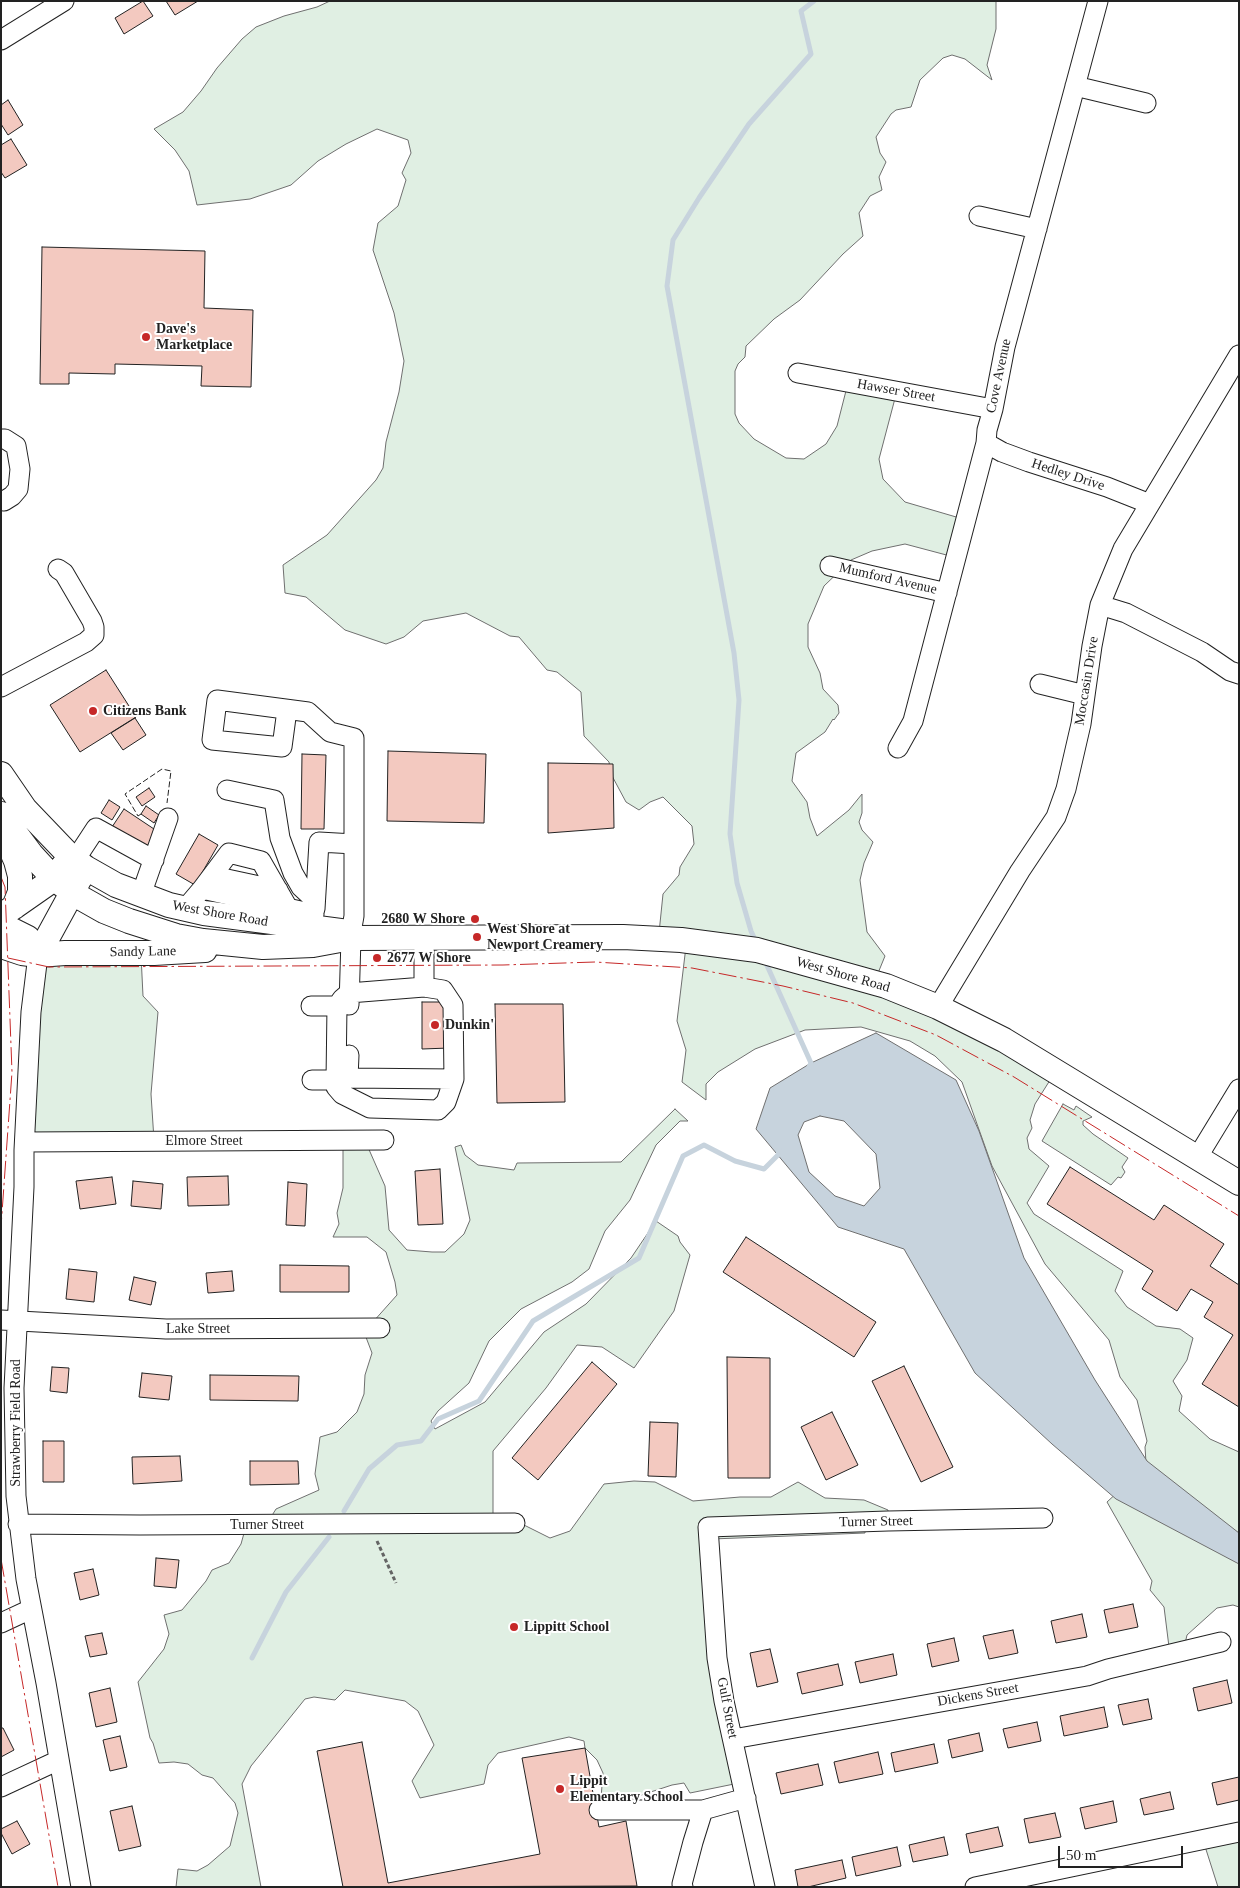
<!DOCTYPE html>
<style>
body{margin:0}
#map{position:relative;width:1240px;height:1888px;overflow:hidden;background:#fff;font-family:Georgia,serif}
canvas{display:block}
.frame{position:absolute;inset:0;border:2px solid #222;pointer-events:none}
.scale{position:absolute;left:1058px;top:1846px;width:125px;height:22px;box-sizing:border-box;border:2px solid #222;border-top:0;padding-left:6px;font-size:15px;line-height:18px;white-space:nowrap;color:#222;-webkit-text-stroke:4px #fff;paint-order:stroke}
</style>
<div id="map">
<canvas width="1240" height="1888"></canvas>
<div class="frame"></div>
<div class="scale">50 m</div>
</div>
<script>
const c = document.querySelector('canvas').getContext('2d');
c.lineJoin = 'round';
function fillPath(path, color) {
  c.fillStyle = color;
  c.fill(path, 'evenodd');
}
function poly(rows) {
  const path = new Path2D();
  for (const r of rows) {
    path.moveTo(r[0], r[1]);
    for (let i = 2; i < r.length; i += 2) path.lineTo(r[i], r[i + 1]);
  }
  return path;
}
function strokePath(path, color, width, dash) {
  c.strokeStyle = color;
  c.lineWidth = width;
  c.lineCap = dash ? 'butt' : 'round';
  c.setLineDash(dash || []);
  c.stroke(path);
}
function drawText(font, color, halo, rows, align = 'center') {
  c.font = font + ' Georgia,serif';
  c.lineWidth = 4;
  c.setLineDash([]);
  c.textBaseline = 'middle';
  c.strokeStyle = halo;
  c.fillStyle = color;
  for (const [text, x, y, turn = 0] of rows) {
    c.save();
    c.translate(x, y);
    c.rotate((+turn || 0) * Math.PI / 180);
    c.textAlign = isNaN(turn) ? turn : align;
    if (halo) c.strokeText(text, 0, 0);
    c.fillText(text, 0, 0);
    c.restore();
  }
}
const green = poly([
 [330,1,996,1,996,29,987,65,992,80,965,59,952,55,943,58,920,80,911,107,896,110,891,114,876,137,880,153,886,162,879,177,882,190,870,196,859,213,863,236,843,254,800,300,774,319,746,346,745,357,738,364,735,371,735,414,739,423,754,439,786,458,804,459,826,444,837,426,849,379,898,387,879,459,883,479,905,502,963,519,954,557,905,544,872,551,851,560,824,586,808,624,808,647,820,673,823,689,838,705,839,713,834,720,833,719,825,732,796,753,792,781,807,802,810,818,817,836,849,810,862,794,862,813,859,822,862,830,873,842,864,863,860,880,867,932,885,956,876,978,1057,1069,1035,1104,1030,1120,1032,1128,1027,1138,1029,1149,1049,1166,1027,1203,1034,1214,1123,1271,1115,1291,1127,1307,1156,1326,1180,1329,1193,1338,1187,1360,1173,1381,1182,1396,1179,1411,1210,1439,1239,1452,1239,1607,1233,1605,1217,1608,1187,1635,1184,1648,1169,1647,1164,1607,1150,1590,1152,1581,1107,1502,1120,1490,1147,1479,1145,1447,1147,1441,1137,1400,1120,1377,1109,1340,1045,1264,992,1166,962,1082,935,1056,910,1041,861,1027,805,1030,755,1049,718,1072,706,1084,706,1100,682,1082,686,1050,677,1021,687,938,659,933,663,894,679,875,680,867,694,844,692,826,663,797,650,802,639,810,626,802,611,774,609,762,584,736,581,692,557,672,547,670,519,637,510,636,466,613,423,621,404,637,386,644,345,630,306,597,285,593,283,565,327,535,376,480,383,468,386,442,399,392,404,361,394,313,373,250,378,223,398,206,406,180,402,173,411,153,408,140,377,129,346,144,318,161,291,185,250,199,197,205,189,171,175,150,154,129,183,112,201,91,217,68,242,39,256,27,284,16,317,7,330,1],
 [36,948,141,955,143,996,158,1012,151,1094,154,1140,28,1142,36,948],
 [1063,1104,1074,1110,1076,1106,1092,1117,1083,1121,1083,1125,1093,1134,1128,1158,1122,1167,1125,1172,1121,1178,1118,1177,1111,1185,1042,1141,1063,1104],
 [675,1109,688,1121,680,1121,656,1145,630,1200,605,1231,589,1269,572,1282,521,1309,489,1341,469,1383,438,1411,431,1421,435,1429,485,1402,544,1332,586,1304,631,1258,656,1221,678,1236,680,1242,690,1255,674,1311,634,1368,602,1347,577,1345,546,1388,493,1451,493,1521,518,1522,550,1538,570,1531,604,1484,634,1481,655,1482,693,1501,740,1497,771,1497,798,1482,825,1498,864,1500,888,1510,887,1530,865,1531,865,1533,712,1539,739,1783,690,1793,684,1783,672,1785,605,1807,601,1798,603,1773,597,1760,585,1748,584,1741,569,1737,498,1753,488,1765,484,1784,420,1798,412,1781,434,1745,418,1711,405,1701,345,1690,335,1700,314,1697,305,1699,251,1766,242,1784,261,1887,176,1887,178,1869,197,1871,208,1865,230,1846,238,1813,235,1803,213,1778,202,1775,188,1764,174,1762,159,1763,153,1743,150,1738,138,1682,164,1649,169,1634,164,1615,182,1610,206,1581,212,1570,229,1563,241,1544,246,1526,266,1525,276,1509,319,1490,315,1474,320,1437,337,1432,357,1412,364,1394,365,1375,372,1353,364,1332,397,1295,395,1282,386,1252,367,1237,333,1237,339,1224,337,1213,343,1188,343,1142,367,1145,385,1186,389,1230,407,1250,432,1252,445,1252,464,1234,470,1220,455,1147,461,1145,465,1155,478,1165,514,1170,517,1163,621,1162,675,1109],
 [1239,1828,1239,1887,1218,1887,1202,1837,1239,1828]
]);
fillPath(green, '#e0efe3');
strokePath(green, '#6f6f6f', 1);
const water = poly([
 [876,1033,956,1080,979,1131,1024,1258,1095,1380,1147,1461,1239,1533,1239,1564,1116,1499,1052,1444,975,1373,904,1249,838,1227,756,1129,770,1088,811,1063,876,1033],
 [820,1116,844,1121,876,1154,880,1188,864,1206,835,1196,809,1172,798,1135,804,1122,820,1116]
]);
fillPath(water, '#c7d3dd');
strokePath(water, '#6f6f6f', 1);
strokePath(poly([
 [757,944,751,931,737,883,730,834,739,700,734,653,667,286,673,240,699,198,749,124,811,54,801,11,814,1],
 [765,961,811,1063,808,1069],
 [344,1511,369,1469,397,1445,421,1441,438,1419,479,1401,533,1321,639,1258,683,1156,704,1145,735,1161,764,1169,778,1155,779,1150],
 [252,1658,286,1592,329,1537]
]), '#c7d3dd', 5);
const building = poly([
 [143,1,153,16,124,34,115,18,143,1],
 [166,1,198,1,175,15,166,1],
 [8,100,23,125,8,135,1,124,1,105,8,100],
 [11,139,27,165,5,178,1,172,1,145,11,139],
 [42,247,205,251,204,308,253,310,251,387,201,386,202,366,115,364,115,374,69,373,69,384,40,384,42,247],
 [106,670,136,717,80,752,50,705,106,670],
 [135,718,146,735,123,750,111,733,135,718],
 [388,751,486,754,484,823,387,821,388,751],
 [302,754,326,755,324,829,301,829,302,754],
 [548,763,613,764,614,828,548,833,548,763],
 [149,788,155,797,142,806,136,797,149,788],
 [109,800,120,807,112,820,101,813,109,800],
 [146,806,159,815,154,823,141,814,146,806],
 [124,809,157,831,146,849,112,827,124,809],
 [199,834,218,845,195,885,176,874,199,834],
 [422,1002,449,1002,449,1048,422,1049,422,1002],
 [495,1004,563,1004,565,1102,497,1103,495,1004],
 [1070,1167,1154,1220,1164,1205,1224,1244,1210,1266,1239,1285,1239,1407,1202,1384,1233,1335,1204,1317,1213,1302,1191,1289,1177,1311,1142,1289,1153,1271,1047,1204,1070,1167],
 [440,1169,443,1224,418,1225,415,1171,440,1169],
 [228,1176,229,1205,188,1206,187,1177,228,1176],
 [112,1177,116,1204,80,1209,76,1181,112,1177],
 [133,1181,163,1184,161,1209,131,1206,133,1181],
 [288,1182,307,1184,305,1226,286,1225,288,1182],
 [746,1237,876,1322,854,1357,723,1272,746,1237],
 [280,1265,349,1266,349,1292,280,1292,280,1265],
 [69,1269,97,1272,94,1302,66,1299,69,1269],
 [232,1271,234,1291,208,1293,206,1273,232,1271],
 [134,1277,156,1282,151,1305,129,1300,134,1277],
 [727,1357,770,1358,770,1478,728,1478,727,1357],
 [592,1362,617,1384,538,1480,512,1458,592,1362],
 [904,1366,953,1467,921,1482,872,1381,904,1366],
 [52,1367,69,1368,67,1393,50,1391,52,1367],
 [142,1373,172,1376,169,1400,139,1397,142,1373],
 [210,1375,299,1376,298,1401,210,1400,210,1375],
 [832,1412,858,1465,826,1480,801,1427,832,1412],
 [650,1422,678,1423,676,1477,648,1476,650,1422],
 [43,1441,64,1441,64,1482,43,1482,43,1441],
 [180,1456,182,1481,133,1484,132,1457,180,1456],
 [250,1461,298,1461,299,1484,250,1485,250,1461],
 [156,1558,179,1560,176,1588,154,1586,156,1558],
 [93,1569,99,1595,80,1600,74,1573,93,1569],
 [1133,1604,1138,1627,1109,1633,1104,1610,1133,1604],
 [1082,1614,1087,1637,1056,1643,1051,1621,1082,1614],
 [1013,1630,1018,1653,989,1659,983,1636,1013,1630],
 [102,1633,107,1654,90,1657,85,1636,102,1633],
 [954,1638,959,1661,932,1667,927,1644,954,1638],
 [770,1649,778,1682,757,1687,750,1653,770,1649],
 [893,1654,897,1675,860,1683,855,1662,893,1654],
 [838,1664,843,1685,802,1694,797,1673,838,1664],
 [1227,1680,1232,1703,1198,1711,1193,1688,1227,1680],
 [110,1688,117,1722,96,1727,89,1693,110,1688],
 [1148,1699,1152,1719,1123,1725,1118,1705,1148,1699],
 [1104,1707,1108,1727,1064,1736,1060,1716,1104,1707],
 [1037,1722,1041,1741,1008,1748,1003,1729,1037,1722],
 [1,1728,3,1728,14,1750,1,1757,1,1728],
 [979,1733,983,1751,952,1758,948,1740,979,1733],
 [120,1736,127,1767,110,1771,103,1740,120,1736],
 [362,1742,388,1883,540,1854,522,1758,585,1748,599,1827,626,1821,637,1886,343,1887,317,1751,362,1742],
 [934,1744,938,1763,895,1772,891,1753,934,1744],
 [878,1752,883,1774,839,1783,834,1762,878,1752],
 [818,1764,823,1785,781,1794,776,1773,818,1764],
 [1239,1777,1239,1800,1217,1805,1212,1783,1239,1777],
 [1170,1792,1174,1809,1144,1815,1140,1799,1170,1792],
 [1113,1801,1117,1822,1085,1829,1080,1808,1113,1801],
 [132,1806,141,1846,119,1851,110,1811,132,1806],
 [1055,1813,1061,1837,1029,1843,1024,1819,1055,1813],
 [17,1821,30,1844,12,1854,1,1833,1,1829,17,1821],
 [998,1827,1003,1846,970,1853,966,1834,998,1827],
 [944,1837,948,1855,913,1862,909,1845,944,1837],
 [897,1847,901,1866,856,1876,852,1857,897,1847],
 [842,1860,846,1878,808,1887,798,1887,795,1870,842,1860]
]);
fillPath(building, '#f3c9c0');
strokePath(building, '#222', 1);
const minor = poly([
 [1,40,64,1],
 [1075,86,1146,103],
 [979,216,1037,229],
 [798,373,993,409],
 [1,439,5,439,16,446,20,469,18,489,12,496,4,501],
 [986,443,1002,452,1029,462,1107,487,1150,504],
 [830,566,947,593],
 [1100,605,1126,613,1202,652,1230,671,1239,674],
 [1040,684,1085,695],
 [1,687,86,642,94,635,94,627,92,621,64,573,58,569],
 [287,710,282,747,212,740,217,700,308,712,330,732,354,738,354,916,351,933],
 [898,748,913,721,986,443,987,430,993,409,1005,347,1098,1],
 [227,790,274,800,280,838,293,873,301,887,315,900],
 [75,860,96,828,154,860],
 [213,876,278,890],
 [202,889,229,853,261,861,288,908],
 [141,895,168,818],
 [185,909,202,889,314,914],
 [315,909,319,842,354,844],
 [38,955,31,1012,24,1150,24,1187,14,1388,16,1496,26,1579,46,1683,81,1887],
 [424,987,443,990,453,1005,454,1079,446,1102,438,1110,370,1108,342,1094,336,1087,336,1080,337,1006,342,999,349,993,424,987],
 [424,987,424,938],
 [349,1005,351,938],
 [311,1006,337,1006],
 [938,1007,1020,871,1056,817,1066,789,1081,724,1092,646,1100,605,1123,549,1239,355],
 [349,1055,348,1078,454,1079],
 [312,1080,336,1080],
 [25,1142,384,1140],
 [1197,1158,1239,1089],
 [1,1320,166,1329,380,1328],
 [18,1524,140,1525,515,1523],
 [1,1623,31,1609],
 [733,1739,1087,1676,1108,1669,1221,1642],
 [1,1787,59,1760],
 [599,1810,703,1810,746,1798],
 [683,1887,682,1884,693,1842,703,1810],
 [765,1887,724,1701,717,1658,708,1527,888,1521,1043,1518],
 [975,1887,1239,1832]
]);
const major = poly([
 [1,774,25,809,70,856,86,868,116,885,169,905,204,913,348,932],
 [1,814,31,854,54,879,81,898,104,911,129,921,176,936,203,941,263,947,313,945,351,938,623,937,681,940,757,950,886,986,938,1007,1004,1040,1239,1183],
 [4,833,16,861,20,876,20,892,14,907],
 [1,916,54,879,63,866],
 [1,926,8,928,28,938,38,955],
 [1,946,22,953,38,955,65,953,154,953,205,950],
 [38,955,80,878]
]);
strokePath(minor, '#222', 21);
strokePath(major, '#222', 26);
strokePath(poly([
 [377,1541,396,1583]
]), '#646464', 3, [4, 2.5]);
strokePath(minor, '#fff', 19);
strokePath(major, '#fff', 24);
strokePath(poly([
 [141,814,138,816,125,794,162,769,171,771,167,803]
]), '#222', 1, [6, 2.5]);
strokePath(poly([
 [1,877,5,887,12,1072,1,1227],
 [8,958,49,967,503,965,595,962,692,968,783,986,853,1003,936,1035,1014,1077,1239,1216],
 [1,1559,58,1887]
]), '#c62828', 1, [18, 4, 2.5, 4]);
for (const [x, y, r, color] of [
 [146,337,5,"#c62828"],
 [93,711,5,"#c62828"],
 [475,919,5,"#c62828"],
 [477,937,5,"#c62828"],
 [377,958,5,"#c62828"],
 [435,1025,5,"#c62828"],
 [514,1627,5,"#c62828"],
 [560,1789,5,"#c62828"]
]) {
  const dot = new Path2D();
  dot.arc(x, y, r, 0, 2 * Math.PI);
  c.fillStyle = color;
  c.fill(dot);
  strokePath(dot, '#fff', 2);
}
drawText('bold 14px', '#222', '#fff', [
 ["Dave's",156,329],
 ["Marketplace",156,345],
 ["Citizens Bank",103,711],
 ["2680 W Shore",465,919,"right"],
 ["West Shore at",487,929],
 ["Newport Creamery",487,945],
 ["2677 W Shore",387,958],
 ["Dunkin'",445,1025],
 ["Lippitt School",524,1627],
 ["Lippit",570,1781],
 ["Elementary School",570,1797]
], 'left');
drawText('14px', '#222', '#fff', [
 ["Cove Avenue",999,376,-78],
 ["Hawser Street",896,391,10],
 ["Hedley Drive",1068,475,18],
 ["Mumford Avenue",888,579,13],
 ["Moccasin Drive",1087,681,-81],
 ["West Shore Road",220,914,10],
 ["Sandy Lane",143,952,-1],
 ["West Shore Road",843,975,16],
 ["Elmore Street",204,1141],
 ["Lake Street",198,1329],
 ["Strawberry Field Road",16,1423,-90],
 ["Turner Street",876,1522,-1],
 ["Turner Street",267,1525],
 ["Dickens Street",978,1695,-10],
 ["Gulf Street",727,1708,79]
]);
</script>
